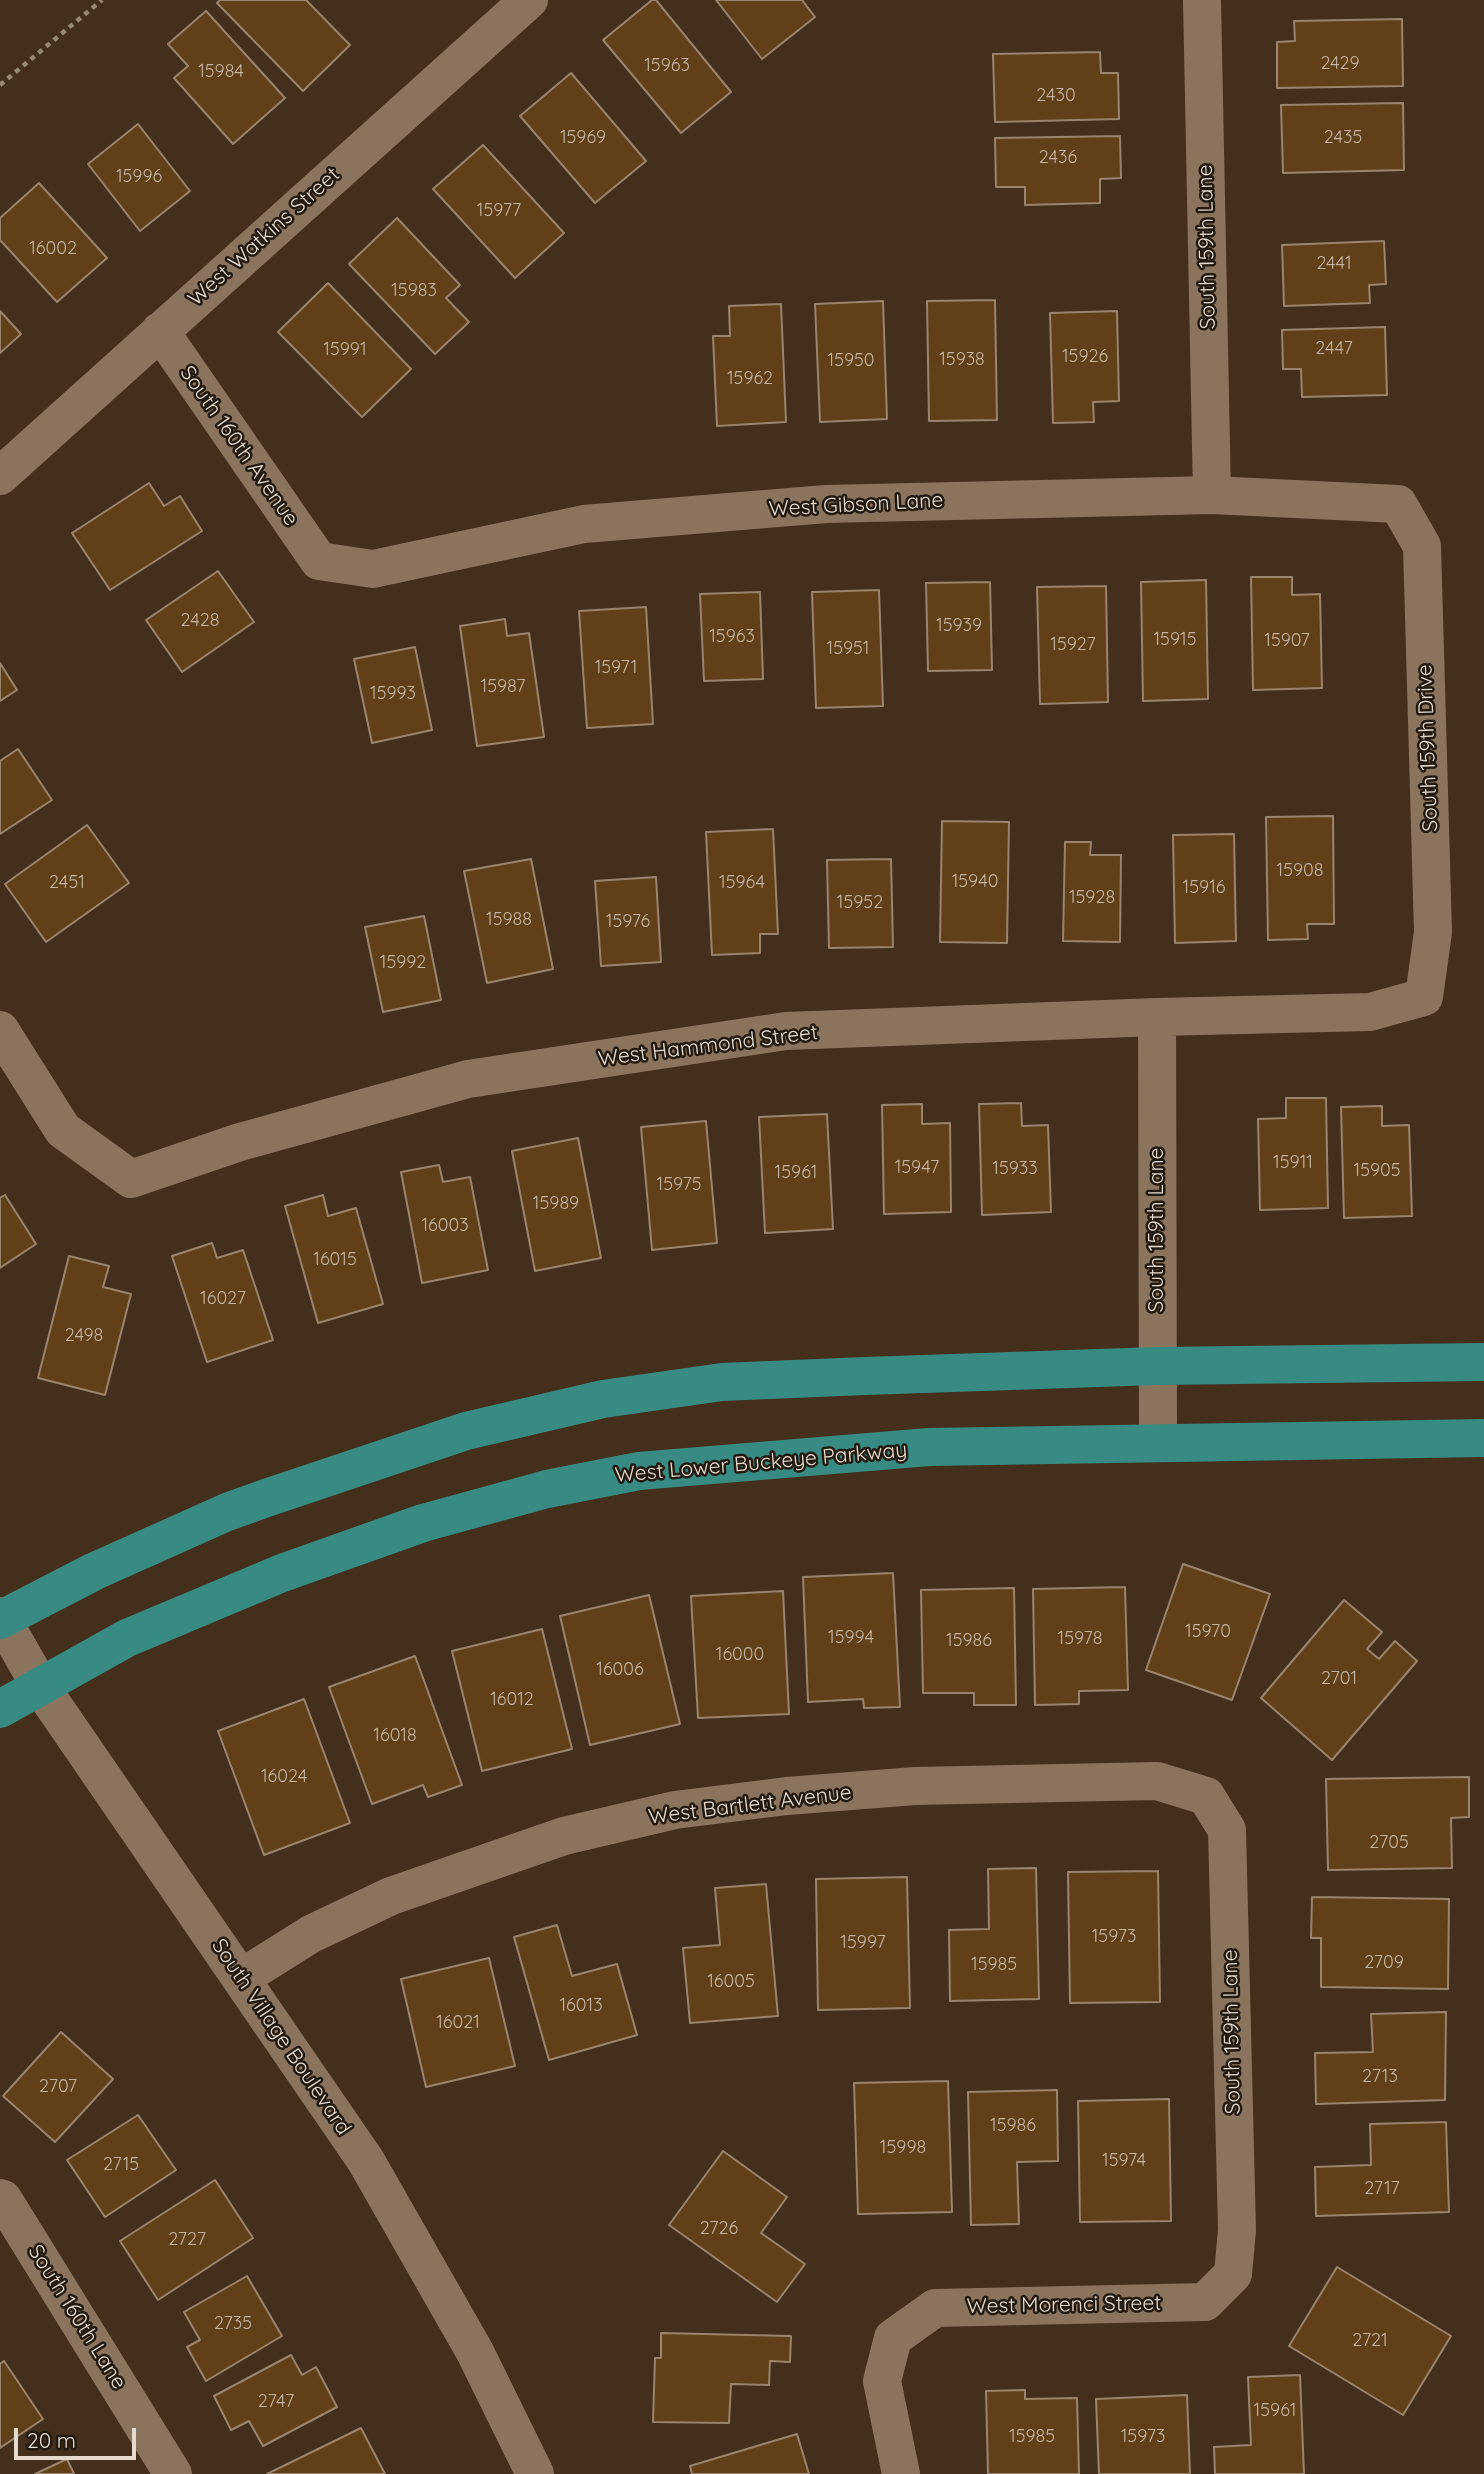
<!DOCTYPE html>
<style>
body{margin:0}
#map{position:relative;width:1484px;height:2474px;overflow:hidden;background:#432f1b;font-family:Quicksand,sans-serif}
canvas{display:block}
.scale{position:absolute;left:14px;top:2428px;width:122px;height:32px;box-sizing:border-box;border:4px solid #e6dace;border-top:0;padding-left:9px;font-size:21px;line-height:24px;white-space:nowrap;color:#e6dace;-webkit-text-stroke:5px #221a11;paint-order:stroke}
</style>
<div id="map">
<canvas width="1484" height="2474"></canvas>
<div class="scale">20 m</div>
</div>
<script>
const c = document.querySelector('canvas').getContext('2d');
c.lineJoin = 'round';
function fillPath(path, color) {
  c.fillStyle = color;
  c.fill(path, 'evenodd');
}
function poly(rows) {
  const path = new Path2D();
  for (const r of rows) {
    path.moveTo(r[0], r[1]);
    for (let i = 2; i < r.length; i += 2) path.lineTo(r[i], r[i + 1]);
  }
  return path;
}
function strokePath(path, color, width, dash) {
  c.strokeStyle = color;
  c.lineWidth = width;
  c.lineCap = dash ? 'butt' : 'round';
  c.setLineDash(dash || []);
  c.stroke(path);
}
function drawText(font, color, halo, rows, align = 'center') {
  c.font = font + ' Quicksand,sans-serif';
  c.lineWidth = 5;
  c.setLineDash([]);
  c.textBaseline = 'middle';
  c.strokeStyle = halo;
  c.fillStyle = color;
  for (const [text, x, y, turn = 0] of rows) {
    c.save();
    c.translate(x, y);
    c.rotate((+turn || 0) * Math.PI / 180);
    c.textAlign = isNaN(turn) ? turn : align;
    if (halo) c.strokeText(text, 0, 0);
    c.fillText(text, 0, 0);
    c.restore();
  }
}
const building = poly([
 [220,0,306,0,350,45,303,91,217,3,220,0],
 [652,0,656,0,731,92,681,133,603,40,652,0],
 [716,0,802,0,815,17,762,59,716,0],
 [206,11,285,98,233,144,174,78,188,66,168,44,206,11],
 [1402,19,1403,86,1277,88,1277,42,1295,41,1294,21,1402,19],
 [1100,52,1101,73,1118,73,1119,119,995,122,993,54,1100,52],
 [571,73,646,161,595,203,520,116,571,73],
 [1403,103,1404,170,1283,173,1281,105,1403,103],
 [138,124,190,191,140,231,88,164,138,124],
 [1120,136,1121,178,1100,179,1100,203,1025,205,1025,187,996,187,995,138,1120,136],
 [483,145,564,233,515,278,433,189,483,145],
 [39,183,107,258,57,302,0,240,0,218,39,183],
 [397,218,460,285,446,298,469,322,435,354,349,264,397,218],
 [1384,241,1386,284,1369,285,1370,303,1284,306,1282,245,1384,241],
 [328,283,411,369,362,417,278,332,328,283],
 [995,300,997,420,929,421,927,301,995,300],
 [883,301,887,419,820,422,815,304,883,301],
 [781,304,786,422,717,426,713,336,730,336,729,306,781,304],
 [0,311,21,334,0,353,0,311],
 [1117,311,1119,401,1093,402,1094,422,1053,423,1050,313,1117,311],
 [1385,327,1387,395,1302,397,1301,369,1283,369,1282,330,1385,327],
 [149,483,164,506,180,496,202,531,110,590,72,533,149,483],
 [218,571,254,622,182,672,146,620,218,571],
 [1251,577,1292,577,1292,595,1320,594,1322,688,1253,690,1251,577],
 [1206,580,1208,699,1143,701,1141,582,1206,580],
 [990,582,992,670,928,671,926,583,990,582],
 [1106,586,1108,702,1040,704,1037,587,1106,586],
 [879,590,883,706,816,708,812,592,879,590],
 [760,592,763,679,704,681,700,594,760,592],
 [646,607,653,724,587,728,579,611,646,607],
 [505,619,507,636,529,633,544,737,477,746,460,626,505,619],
 [415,647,432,730,372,743,354,659,415,647],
 [0,663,17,690,0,701,0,663],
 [18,749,52,800,0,834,0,761,18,749],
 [1333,816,1334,924,1307,924,1308,939,1268,940,1266,817,1333,816],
 [942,821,1009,822,1007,943,940,942,942,821],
 [87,825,129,883,46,942,5,884,87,825],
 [773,829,778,934,760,934,760,953,712,955,706,832,773,829],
 [1234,834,1236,941,1175,943,1173,835,1234,834],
 [1065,842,1091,842,1090,855,1121,855,1120,942,1063,941,1065,842],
 [531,859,553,969,487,983,464,871,531,859],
 [891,859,893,947,829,948,827,860,891,859],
 [656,877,661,962,601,966,595,881,656,877],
 [424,916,441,1000,383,1012,365,927,424,916],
 [1286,1098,1326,1098,1328,1208,1260,1210,1258,1119,1286,1118,1286,1098],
 [1021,1103,1022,1126,1048,1125,1051,1212,982,1215,979,1104,1021,1103],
 [922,1104,922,1124,950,1123,951,1212,884,1214,882,1105,922,1104],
 [1382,1106,1382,1126,1409,1125,1412,1216,1344,1218,1341,1107,1382,1106],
 [827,1114,833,1229,765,1233,759,1117,827,1114],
 [706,1121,717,1243,652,1250,641,1127,706,1121],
 [578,1138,601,1258,535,1271,512,1151,578,1138],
 [439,1165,443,1182,470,1177,488,1270,422,1283,401,1172,439,1165],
 [5,1195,36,1244,0,1268,0,1198,5,1195],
 [323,1195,328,1216,356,1208,383,1304,318,1323,285,1206,323,1195],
 [212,1243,217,1258,243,1250,273,1340,207,1362,172,1256,212,1243],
 [69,1256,109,1266,103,1287,131,1294,105,1395,38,1378,69,1256],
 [1183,1564,1270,1594,1232,1700,1146,1670,1183,1564],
 [893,1573,900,1707,864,1708,863,1699,808,1702,803,1577,893,1573],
 [1125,1587,1128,1690,1079,1691,1079,1704,1035,1705,1033,1589,1125,1587],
 [1014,1588,1016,1705,974,1705,974,1693,923,1693,921,1590,1014,1588],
 [783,1591,789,1714,698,1718,691,1596,783,1591],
 [649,1595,680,1724,590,1745,560,1616,649,1595],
 [1344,1600,1382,1632,1367,1649,1379,1659,1395,1641,1417,1661,1332,1760,1261,1698,1344,1600],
 [542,1629,572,1749,482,1771,452,1651,542,1629],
 [415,1656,462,1785,428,1797,423,1785,372,1804,329,1687,415,1656],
 [304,1699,350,1823,264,1855,218,1731,304,1699],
 [1469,1777,1469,1817,1451,1818,1452,1868,1328,1870,1326,1779,1469,1777],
 [1036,1868,1039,1999,950,2001,949,1930,989,1929,988,1869,1036,1868],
 [1158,1871,1160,2002,1070,2003,1068,1872,1158,1871],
 [907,1877,910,2008,818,2010,816,1879,907,1877],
 [766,1884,778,2016,690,2023,683,1948,720,1945,715,1888,766,1884],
 [1312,1897,1449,1899,1448,1989,1321,1987,1321,1938,1311,1938,1312,1897],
 [557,1925,572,1976,617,1964,637,2035,549,2060,514,1937,557,1925],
 [489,1958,515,2066,426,2087,401,1979,489,1958],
 [1446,2012,1445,2100,1316,2104,1315,2053,1373,2052,1371,2014,1446,2012],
 [61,2032,113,2079,55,2142,3,2096,61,2032],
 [948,2081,952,2212,858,2214,854,2083,948,2081],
 [1057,2090,1058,2161,1017,2162,1019,2224,971,2225,968,2092,1057,2090],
 [1169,2099,1171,2221,1080,2222,1078,2101,1169,2099],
 [138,2115,176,2170,105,2217,67,2160,138,2115],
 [1446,2122,1449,2212,1316,2216,1315,2167,1371,2165,1370,2124,1446,2122],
 [723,2151,787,2197,761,2233,805,2264,777,2302,669,2225,723,2151],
 [215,2180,253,2238,158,2300,120,2241,215,2180],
 [1337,2267,1451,2336,1403,2415,1289,2346,1337,2267],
 [247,2276,282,2336,206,2381,187,2347,200,2340,184,2312,247,2276],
 [661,2333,791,2336,790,2362,770,2361,769,2385,731,2384,729,2423,653,2422,655,2358,661,2358,661,2333],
 [291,2355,302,2375,316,2367,337,2407,263,2446,249,2421,231,2430,214,2396,291,2355],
 [4,2361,43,2419,0,2448,0,2364,4,2361],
 [1300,2375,1304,2474,1215,2474,1214,2447,1251,2445,1248,2377,1300,2375],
 [1025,2390,1025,2399,1077,2398,1079,2474,988,2474,986,2391,1025,2390],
 [1187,2395,1190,2474,1099,2474,1096,2399,1187,2395],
 [361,2428,385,2474,267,2474,361,2428],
 [797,2434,809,2474,692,2474,690,2466,797,2434],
 [67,2459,74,2474,35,2474,67,2459]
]);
fillPath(building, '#613f19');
strokePath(building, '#9b846e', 2);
strokePath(poly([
 [0,85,102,0]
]), '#978777', 4.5, [5, 5]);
strokePath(poly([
 [1202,0,1212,495],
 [0,476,529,0],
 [1157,1017,1158,1443],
 [0,1030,63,1130,131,1179,240,1142,468,1079,786,1031,1157,1017,1370,1012,1424,997,1433,932,1422,546,1398,504,1212,495,826,504,584,524,373,569,319,561,160,331],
 [0,1616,40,1686,366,2161,475,2352,535,2474],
 [241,1978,311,1934,391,1896,564,1836,675,1810,787,1796,915,1786,1157,1781,1206,1796,1227,1830,1237,2230,1233,2274,1205,2302,935,2308,893,2338,882,2381,901,2474],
 [0,2198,3,2199,173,2474]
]), '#8b745e', 38);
strokePath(poly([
 [0,1620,95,1571,227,1512,269,1497,466,1431,603,1399,722,1382,865,1376,1157,1366,1484,1362],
 [0,1709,127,1638,282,1573,423,1523,547,1489,639,1471,929,1447,1484,1438]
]), '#388b82', 38);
drawText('18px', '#c5b3a1', null, [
 ["2429",1340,64],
 ["15963",667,66],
 ["15984",221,72],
 ["2430",1056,96],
 ["15969",583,138],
 ["2435",1343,138],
 ["2436",1058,158],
 ["15996",139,177],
 ["15977",499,211],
 ["16002",53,249],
 ["2441",1334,264],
 ["15983",414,291],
 ["2447",1334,349],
 ["15991",345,350],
 ["15926",1085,357],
 ["15938",962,360],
 ["15950",851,361],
 ["15962",750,379],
 ["2428",200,621],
 ["15939",959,626],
 ["15963",732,637],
 ["15915",1175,640],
 ["15907",1287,641],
 ["15927",1073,645],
 ["15951",848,649],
 ["15971",616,668],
 ["15987",503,687],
 ["15993",393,694],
 ["15908",1300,871],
 ["15940",975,882],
 ["2451",67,883],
 ["15964",742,883],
 ["15916",1204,888],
 ["15928",1092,898],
 ["15952",860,903],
 ["15988",509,920],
 ["15976",628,922],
 ["15992",403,963],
 ["15911",1293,1163],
 ["15947",917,1168],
 ["15933",1015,1169],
 ["15905",1377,1171],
 ["15961",796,1173],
 ["15975",679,1185],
 ["15989",556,1204],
 ["16003",445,1226],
 ["16015",335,1260],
 ["16027",223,1299],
 ["2498",84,1336],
 ["15970",1208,1632],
 ["15994",851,1638],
 ["15978",1080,1639],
 ["15986",969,1641],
 ["16000",740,1655],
 ["16006",620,1670],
 ["2701",1339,1679],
 ["16012",512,1700],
 ["16018",395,1736],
 ["16024",284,1777],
 ["2705",1389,1843],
 ["15973",1114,1937],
 ["15997",863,1943],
 ["2709",1384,1963],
 ["15985",994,1965],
 ["16005",731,1982],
 ["16013",581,2006],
 ["16021",458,2023],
 ["2713",1380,2077],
 ["2707",58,2087],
 ["15986",1013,2126],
 ["15998",903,2148],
 ["15974",1124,2161],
 ["2715",121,2165],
 ["2717",1382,2189],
 ["2726",719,2229],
 ["2727",187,2240],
 ["2735",233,2324],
 ["2721",1370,2341],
 ["2747",276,2402],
 ["15961",1275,2411],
 ["15985",1032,2437],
 ["15973",1143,2437]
]);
drawText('21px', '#e6dace', '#221a11', [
 ["West Watkins Street",264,237,-42],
 ["South 159th Lane",1207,247,-91],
 ["South 160th Avenue",239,446,55],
 ["West Gibson Lane",856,505,-3],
 ["South 159th Drive",1428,748,-92],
 ["West Hammond Street",708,1046,-7],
 ["South 159th Lane",1157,1230,-90],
 ["West Lower Buckeye Parkway",761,1463,-5],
 ["West Bartlett Avenue",750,1805,-7],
 ["South 159th Lane",1232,2032,-91],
 ["South Village Boulevard",281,2037,56],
 ["West Morenci Street",1064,2305,-1],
 ["South 160th Lane",77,2317,58]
]);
</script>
